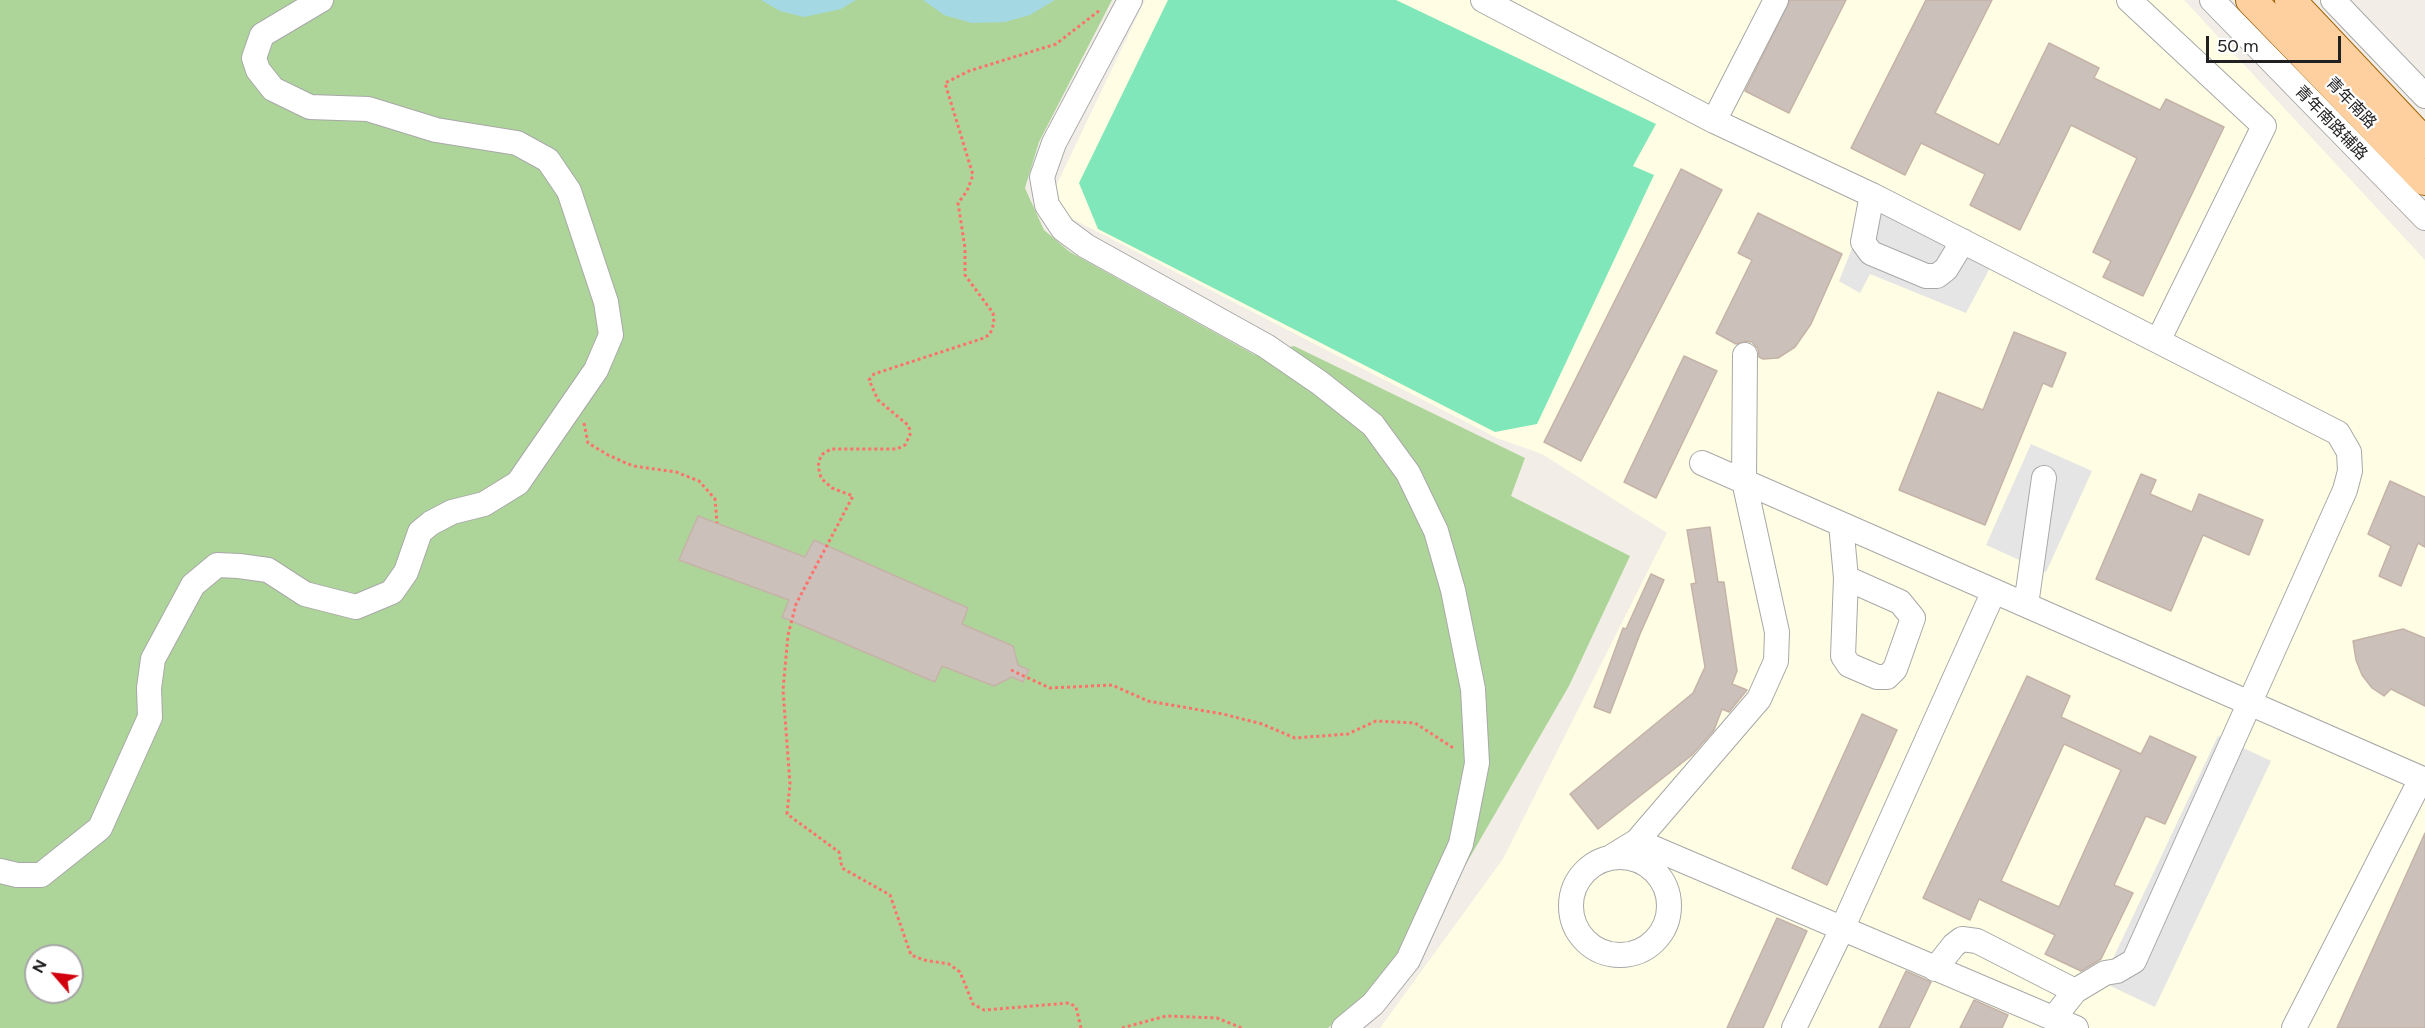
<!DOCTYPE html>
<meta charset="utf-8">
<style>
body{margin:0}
#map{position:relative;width:2425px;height:1028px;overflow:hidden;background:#f2eee7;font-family:Figtree,sans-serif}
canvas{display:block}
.north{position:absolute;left:24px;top:944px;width:60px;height:60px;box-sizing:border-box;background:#fff;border:2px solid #a6a6a6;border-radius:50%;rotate:298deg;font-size:16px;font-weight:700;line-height:24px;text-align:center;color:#212121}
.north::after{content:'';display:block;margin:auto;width:21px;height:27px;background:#d2000c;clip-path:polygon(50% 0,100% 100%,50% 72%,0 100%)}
.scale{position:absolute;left:2206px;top:36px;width:135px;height:27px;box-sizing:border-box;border:3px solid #212121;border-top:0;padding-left:8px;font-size:18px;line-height:21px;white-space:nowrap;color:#212121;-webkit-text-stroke:4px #fff;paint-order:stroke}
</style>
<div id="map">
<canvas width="2425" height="1028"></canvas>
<div class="north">N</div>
<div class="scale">50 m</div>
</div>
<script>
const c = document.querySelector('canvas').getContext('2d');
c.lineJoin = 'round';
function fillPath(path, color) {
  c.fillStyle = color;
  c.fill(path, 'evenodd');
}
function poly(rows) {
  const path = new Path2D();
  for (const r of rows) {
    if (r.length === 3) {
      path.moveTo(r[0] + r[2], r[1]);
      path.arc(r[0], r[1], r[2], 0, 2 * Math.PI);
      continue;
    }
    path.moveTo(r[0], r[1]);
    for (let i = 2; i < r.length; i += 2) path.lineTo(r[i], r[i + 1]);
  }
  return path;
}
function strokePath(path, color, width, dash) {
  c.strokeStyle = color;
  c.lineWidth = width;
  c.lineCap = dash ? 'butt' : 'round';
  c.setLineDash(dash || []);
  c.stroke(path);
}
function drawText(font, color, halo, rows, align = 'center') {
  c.font = font + ' Figtree,"Noto Sans SC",sans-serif';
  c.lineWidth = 4.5;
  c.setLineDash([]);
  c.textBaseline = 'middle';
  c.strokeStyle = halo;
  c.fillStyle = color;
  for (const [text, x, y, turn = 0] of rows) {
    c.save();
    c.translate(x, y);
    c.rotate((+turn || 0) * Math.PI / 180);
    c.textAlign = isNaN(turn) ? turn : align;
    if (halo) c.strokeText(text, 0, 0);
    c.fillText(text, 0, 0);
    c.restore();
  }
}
fillPath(poly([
 [1145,0,2184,0,2425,260,2425,1028,1380,1028,1503,859,1667,533,1542,454,1497,438,1065,215,1055,188]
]), '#fffde3');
fillPath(poly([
 [0,0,1112,0,1039,142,1025,188,1044,230,1070,252,1255,355,1294,346,1525,458,1511,496,1630,556,1569,686,1466,864,1398,969,1328,1028,0,1028],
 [36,956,72,956,72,992,36,992]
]), '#aed599');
fillPath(poly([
 [1168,0,1396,0,1656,124,1633,166,1654,175,1537,424,1495,432,1098,229,1079,183]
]), '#7fe7b9');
fillPath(poly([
 [1869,206,1992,264,1966,313,1870,274,1860,293,1839,281],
 [2031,444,2092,471,2046,572,1986,545],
 [2218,736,2271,761,2155,1007,2102,982]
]), '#e5e5e5');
fillPath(poly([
 [761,0,856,0,841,9,804,17,780,11],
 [923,0,1055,0,1030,15,1005,22,972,23,944,15]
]), '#a4d9e3');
const building = poly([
 [1790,0,1846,0,1789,113,1745,91,1790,0],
 [1926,0,1992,0,1935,113,1999,145,2049,43,2099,68,2094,78,2160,110,2166,99,2224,127,2143,296,2103,277,2111,261,2093,252,2137,158,2071,125,2020,230,1970,205,1985,174,1921,143,1905,175,1851,148,1926,0],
 [1681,169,1722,190,1581,461,1544,442,1681,169],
 [1758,213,1842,254,1811,324,1795,347,1778,358,1763,359,1759,357,1758,349,1752,342,1745,341,1736,344,1716,333,1752,260,1738,253,1758,213],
 [2014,332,2066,353,2052,387,2043,383,1985,525,1899,490,1938,392,1983,410,2014,332],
 [1684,356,1717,371,1656,498,1624,482,1684,356],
 [2141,474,2156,480,2150,494,2192,512,2199,494,2263,520,2249,555,2203,535,2171,611,2096,579,2141,474],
 [2390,481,2425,497,2425,547,2418,543,2401,586,2379,576,2391,546,2368,534,2390,481],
 [698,516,805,557,814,540,968,608,962,624,1013,646,1018,665,1029,670,1023,682,1012,677,994,686,942,666,935,682,782,617,789,600,679,560,698,516],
 [1710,527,1718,582,1724,582,1737,671,1732,684,1747,690,1729,712,1722,709,1714,730,1692,755,1598,829,1570,794,1693,693,1705,667,1691,584,1696,583,1687,530,1710,527],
 [1651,574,1664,580,1640,634,1610,713,1594,707,1623,628,1626,629,1651,574],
 [2403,629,2425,638,2425,706,2391,689,2384,696,2372,688,2362,675,2356,660,2353,641,2403,629],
 [2027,676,2070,696,2061,717,2141,754,2150,736,2196,757,2165,824,2146,816,2114,885,2133,893,2101,959,2081,971,2045,954,2055,935,1979,899,1970,920,1923,898,2027,676],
 [2064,744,2121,770,2059,907,2001,881,2064,744],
 [1862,714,1897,730,1827,885,1792,868,1862,714],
 [2425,833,2425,1028,2337,1028,2425,833],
 [1777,918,1807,931,1763,1028,1727,1028,1777,918],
 [1906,971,1931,982,1909,1028,1879,1028,1906,971],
 [1974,1000,2008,1015,2002,1028,1960,1028,1974,1000]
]);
fillPath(building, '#cbc0ba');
strokePath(building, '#c5b3a8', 1.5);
const minor = poly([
 [1130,0,1054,143,1042,177,1047,205,1063,229,1086,246,1266,346,1320,383,1373,425,1408,473,1436,531,1453,590,1473,689,1477,763,1461,844,1408,960,1373,1004,1344,1028],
 [1483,0,1714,121,1872,195,2338,433,2349,452,2350,471,2345,490,2134,961,2117,971,2105,973,2075,991,2053,1019],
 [2129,0,2264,126,2158,341],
 [2212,0,2425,218],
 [2333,0,2425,96],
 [1714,121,1776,0],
 [1872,195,1863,242,1871,253,1926,276,1937,276,1946,269,1963,241],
 [1702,463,2425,780],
 [1841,524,1846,578,1843,656,1849,665,1877,677,1887,677,1895,669,1913,618,1900,602,1846,578],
 [2026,605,2044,478],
 [1637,841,2076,1028],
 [1611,857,1637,841,1759,699,1776,661,1777,632,1744,481,1745,355],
 [1620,906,49],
 [0,871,17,875,41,875,100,828,150,717,149,688,153,659,193,585,217,565,239,566,268,570,305,594,356,607,392,592,406,572,420,532,431,523,452,512,484,504,518,483,596,370,611,335,606,302,569,191,548,160,517,143,436,130,368,109,310,107,273,89,258,70,254,58,262,35,321,0],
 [1935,969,1954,945,1962,939,1977,941,2075,991],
 [1794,1028,1842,929,1994,591],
 [2294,1028,2421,779]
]);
const major = poly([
 [2251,0,2425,180],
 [2290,0,2425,143]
]);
strokePath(minor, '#a8a8a8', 26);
strokePath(major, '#9e6000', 32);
strokePath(poly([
 [584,423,588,443,608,455,633,466,676,472,699,481,715,499,717,523],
 [1011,670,1050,688,1112,685,1148,701,1223,714,1262,724,1295,738,1348,734,1376,721,1415,723,1455,749],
 [1081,1028,1076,1007,1069,1003,984,1010,973,1004,960,972,949,964,924,960,911,955,890,895,842,868,839,852,787,814,790,784,783,690,788,635,796,604,853,496,832,488,821,478,818,466,821,455,831,449,897,449,905,445,910,435,909,426,878,400,869,380,874,374,984,338,990,334,994,323,993,313,965,275,965,248,958,203,967,191,973,175,945,83,969,71,1056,44,1100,10],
 [1122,1028,1166,1016,1217,1018,1242,1028]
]), '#ff726b', 3, [3, 3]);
strokePath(minor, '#fff', 24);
strokePath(major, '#ffd09f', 30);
drawText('16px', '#212121', '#fff', [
 ["青年南路",2351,103,46],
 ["青年南路辅路",2331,123,46]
]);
</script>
